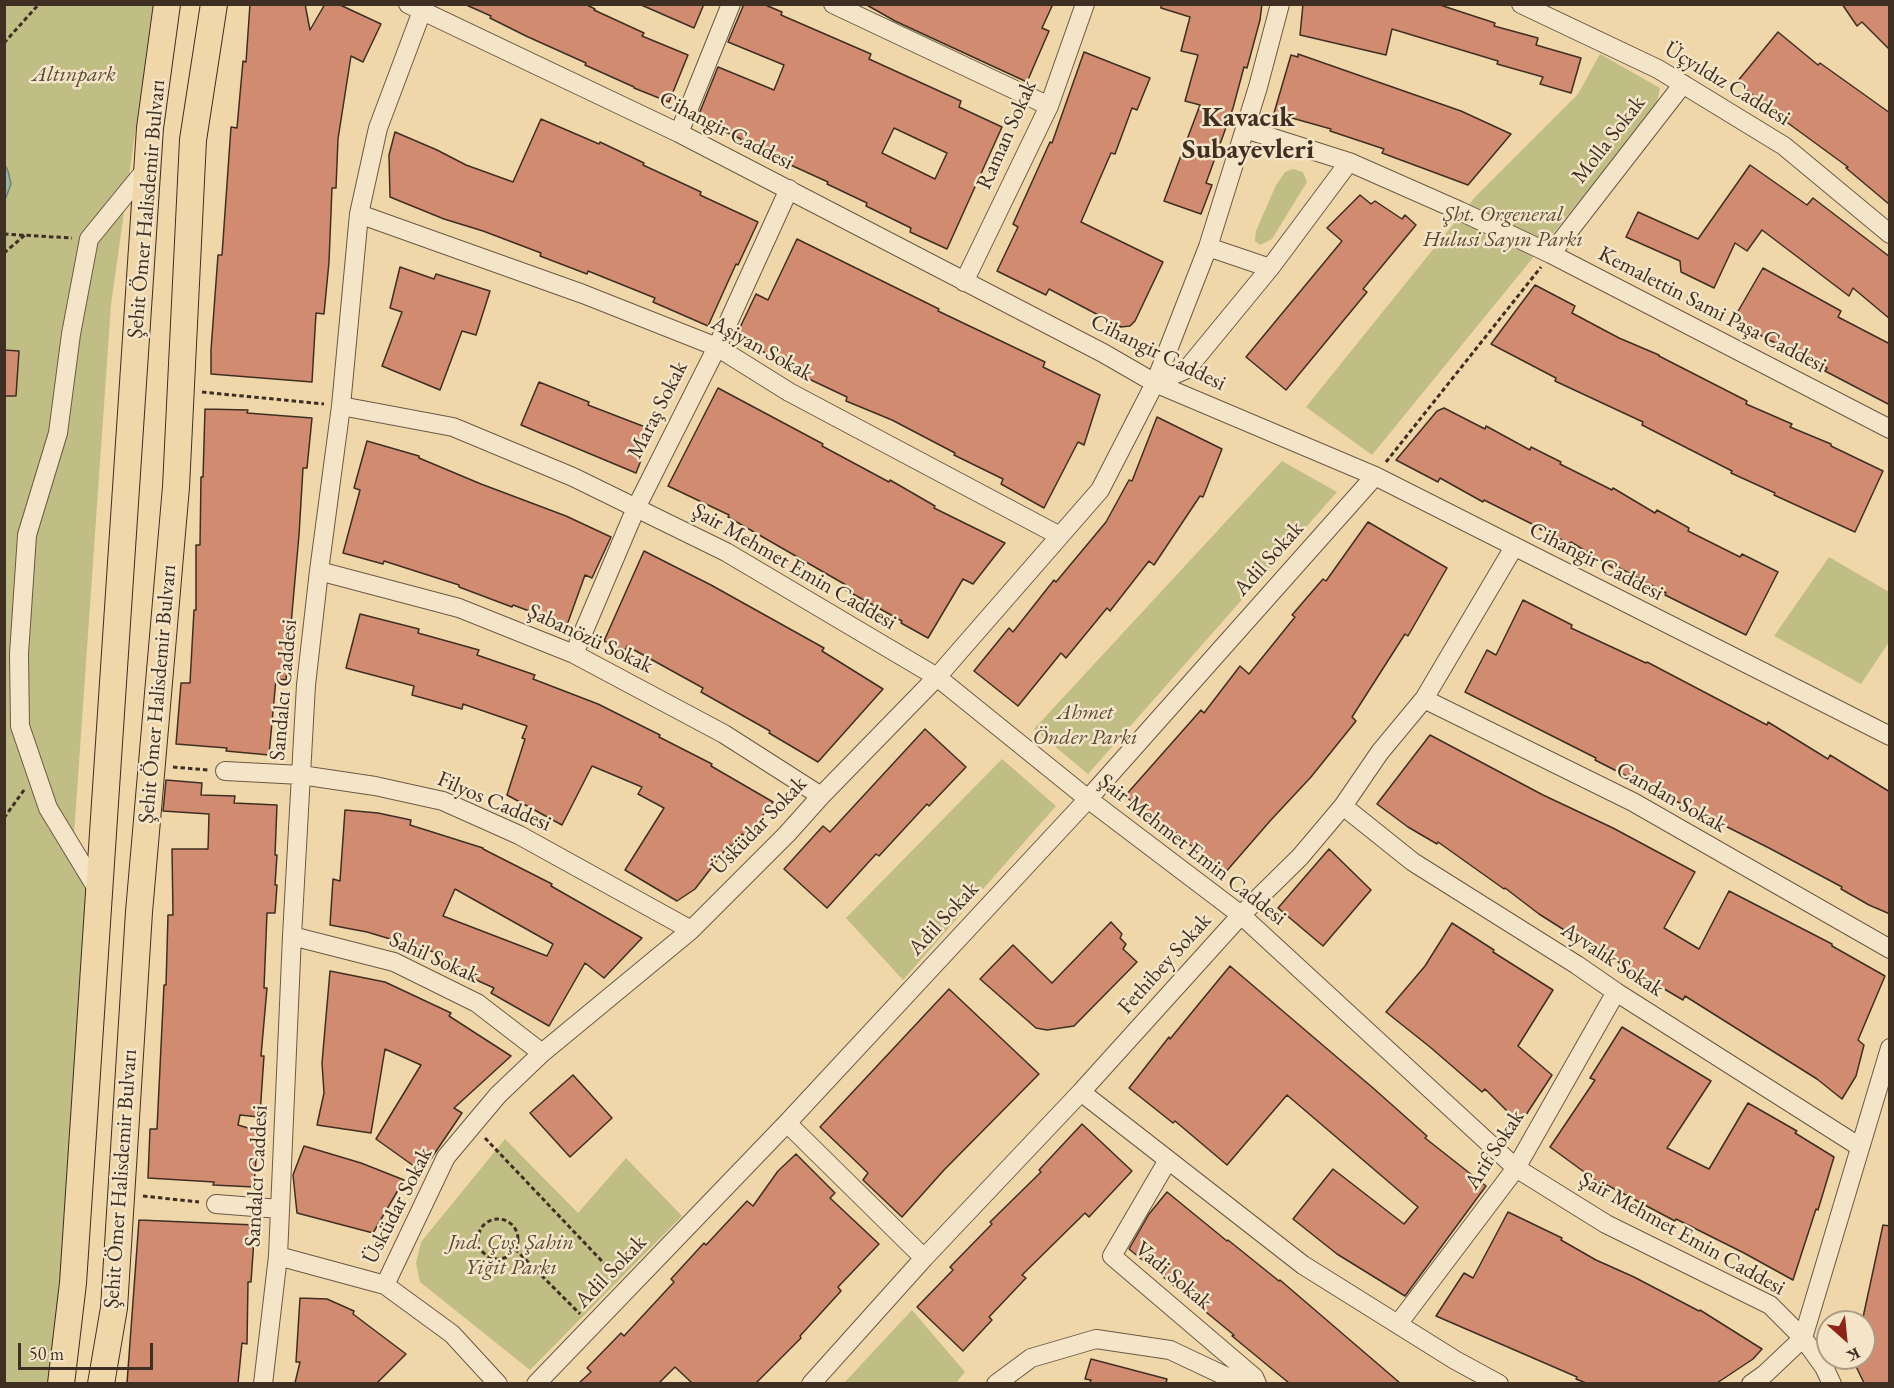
<!DOCTYPE html>
<meta charset="utf-8">
<style>
body{margin:0}
#map{position:relative;width:1894px;height:1388px;overflow:hidden;background:#f0d7aa;font-family:"EB Garamond",serif}
canvas{display:block}
.frame{position:absolute;inset:0;border:6px solid #3f2f22;pointer-events:none}
.north{position:absolute;left:1816px;top:1310px;width:60px;height:60px;box-sizing:border-box;background:#f5e5c8;border:2px solid #ac9c86;border-radius:50%;rotate:153deg;font-size:16px;font-weight:700;line-height:24px;text-align:center;color:#3f2f22}
.north::after{content:'';display:block;margin:auto;width:21px;height:27px;background:#8f2418;clip-path:polygon(50% 0,100% 100%,50% 72%,0 100%)}
.scale{position:absolute;left:18px;top:1343px;width:135px;height:27px;box-sizing:border-box;border:3px solid #3f2f22;border-top:0;padding-left:8px;font-size:18px;line-height:21px;white-space:nowrap;color:#3f2f22;-webkit-text-stroke:4px #f5e5c8;paint-order:stroke}
</style>
<div id="map">
<canvas width="1894" height="1388"></canvas>
<div class="frame"></div>
<div class="north">K</div>
<div class="scale">50 m</div>
</div>
<script>
const c = document.querySelector('canvas').getContext('2d');
c.lineJoin = 'round';
function fillPath(path, color) {
  c.fillStyle = color;
  c.fill(path, 'evenodd');
}
function poly(rows) {
  const path = new Path2D();
  for (const r of rows) {
    if (r.length === 3) {
      path.moveTo(r[0] + r[2], r[1]);
      path.arc(r[0], r[1], r[2], 0, 2 * Math.PI);
      continue;
    }
    path.moveTo(r[0], r[1]);
    for (let i = 2; i < r.length; i += 2) path.lineTo(r[i], r[i + 1]);
  }
  return path;
}
function strokePath(path, color, width, dash) {
  c.strokeStyle = color;
  c.lineWidth = width;
  c.lineCap = dash ? 'butt' : 'round';
  c.setLineDash(dash || []);
  c.stroke(path);
}
function drawText(font, color, halo, rows, align = 'center') {
  c.font = font + ' "EB Garamond",serif';
  c.lineWidth = 5;
  c.setLineDash([]);
  c.textBaseline = 'middle';
  c.strokeStyle = halo;
  c.fillStyle = color;
  for (const [text, x, y, turn = 0] of rows) {
    c.save();
    c.translate(x, y);
    c.rotate((+turn || 0) * Math.PI / 180);
    c.textAlign = isNaN(turn) ? turn : align;
    if (halo) c.strokeText(text, 0, 0);
    c.fillText(text, 0, 0);
    c.restore();
  }
}
fillPath(poly([
 [4,5,153,5,111,305,73,849,99,892,61,1384,4,1383],
 [1600,54,1660,88,1656,107,1372,455,1306,407,1476,196,1578,94],
 [1293,169,1303,172,1307,182,1272,239,1260,245,1255,241,1256,231,1276,185,1285,172],
 [1282,461,1337,492,1088,774,1034,729],
 [1829,557,1889,592,1889,642,1861,684,1774,636],
 [1002,759,1056,806,903,980,846,918],
 [505,1139,578,1213,626,1158,682,1216,530,1370,420,1282,416,1263,421,1242],
 [912,1310,965,1372,956,1383,844,1383]
]), '#c0bd85');
const water = poly([
 [5,165,8,171,11,184,5,200,5,165]
]);
fillPath(water, '#9abaa8');
strokePath(water, '#768272', 1.5);
const building = poly([
 [250,4,305,4,310,30,325,4,338,4,381,24,363,62,351,56,338,139,336,188,332,188,329,262,324,314,316,313,312,382,211,374,211,350,218,255,222,255,231,127,237,128,243,61,246,62,250,4],
 [464,4,585,4,595,9,594,10,644,33,642,36,688,55,669,102,634,88,634,87,585,65,586,63,526,36,490,18,491,16,464,4],
 [639,4,704,4,694,28,639,4],
 [744,4,763,4,782,12,781,15,871,54,869,59,961,101,959,107,1002,127,947,249,910,232,911,228,866,206,867,203,827,184,828,182,784,162,784,161,740,143,741,139,697,119,718,67,774,90,784,65,728,42,744,4],
 [894,128,947,153,935,179,882,153,894,128],
 [865,4,1053,4,1042,28,1049,31,1027,82,895,21,865,4],
 [1161,4,1262,4,1260,20,1247,68,1244,67,1233,108,1206,183,1212,185,1201,214,1164,201,1200,105,1185,101,1198,55,1181,51,1190,17,1161,8,1161,4],
 [1303,4,1437,4,1495,23,1494,26,1538,38,1536,45,1581,58,1571,93,1540,84,1543,77,1497,64,1498,61,1392,29,1386,55,1300,35,1303,4],
 [1842,4,1890,4,1890,50,1862,22,1857,26,1842,4],
 [1778,32,1818,65,1820,63,1890,113,1890,205,1846,168,1848,167,1781,118,1737,82,1778,32],
 [1084,52,1150,78,1137,110,1132,108,1115,154,1111,153,1081,222,1163,262,1135,321,1130,326,1121,327,1049,289,1046,295,997,271,1018,227,1013,224,1050,142,1052,143,1084,52],
 [1298,54,1461,111,1511,134,1468,185,1382,153,1384,149,1330,131,1331,129,1274,113,1291,55,1298,57,1298,54],
 [541,119,599,144,600,142,644,163,643,165,701,192,700,195,758,222,738,265,736,264,708,326,653,302,655,298,588,271,587,274,540,256,541,253,483,231,444,219,390,197,389,155,395,132,437,150,466,165,513,182,541,119],
 [1750,165,1807,205,1813,198,1890,257,1890,319,1853,288,1849,296,1762,230,1747,251,1735,243,1714,288,1681,272,1680,261,1626,237,1638,212,1698,239,1750,165],
 [1360,195,1371,204,1375,201,1402,219,1405,215,1416,225,1363,289,1367,292,1286,390,1246,357,1342,241,1327,228,1360,195],
 [797,239,939,309,938,311,1045,362,1043,367,1100,395,1084,445,1078,442,1044,508,1001,484,1003,479,954,455,955,453,892,420,846,401,847,397,792,371,794,367,735,338,756,294,768,300,797,239],
 [400,267,434,279,436,274,490,291,476,335,462,331,440,390,382,366,402,312,390,308,400,267],
 [1763,268,1841,311,1838,317,1890,344,1890,405,1825,371,1827,368,1769,340,1733,320,1763,268],
 [1535,285,1575,306,1572,313,1619,338,1659,355,1659,356,1747,401,1746,404,1792,424,1790,427,1831,444,1831,446,1883,471,1855,532,1774,495,1775,493,1731,473,1732,471,1642,425,1643,422,1555,381,1556,378,1491,344,1535,285],
 [4,350,19,351,16,396,4,396,4,350],
 [539,382,589,402,588,405,653,430,636,473,521,425,539,382],
 [718,388,823,444,822,446,889,482,890,480,935,506,934,508,1005,543,973,584,963,579,928,638,901,623,902,621,844,589,846,585,728,517,729,515,668,486,718,388],
 [1444,408,1485,429,1486,426,1530,450,1531,447,1561,462,1560,464,1612,490,1613,488,1655,513,1657,510,1689,528,1688,531,1740,557,1742,554,1778,572,1746,635,1665,595,1666,593,1614,565,1613,568,1571,542,1570,544,1540,529,1540,528,1484,500,1483,502,1440,478,1438,482,1396,460,1437,411,1444,408],
 [205,409,248,410,247,413,312,418,307,468,303,468,299,535,286,680,276,679,269,755,226,751,227,748,176,744,181,683,190,683,194,610,196,610,196,545,200,545,201,477,203,477,205,409],
 [1157,417,1222,449,1203,497,1200,496,1154,565,1149,561,1110,611,1107,608,1066,658,1061,653,1018,706,974,671,1009,628,1013,632,1054,580,1056,582,1106,522,1129,480,1132,481,1157,417],
 [367,441,419,456,419,458,481,484,566,516,611,537,592,578,585,575,567,625,513,605,512,607,459,587,459,585,384,561,383,564,343,553,360,490,354,488,367,441],
 [1368,522,1447,568,1408,636,1405,634,1352,717,1356,721,1311,777,1270,821,1224,874,1169,827,1166,830,1125,796,1201,710,1204,713,1240,666,1249,674,1295,617,1292,615,1323,579,1326,581,1368,522],
 [644,551,711,585,824,648,822,651,883,689,818,762,769,733,770,731,701,692,703,688,627,646,625,650,604,641,644,551],
 [1523,600,1572,625,1571,628,1646,663,1647,662,1767,725,1768,722,1828,759,1830,755,1890,792,1890,914,1869,905,1841,889,1842,887,1769,848,1642,784,1595,760,1596,758,1465,692,1487,650,1496,655,1523,600],
 [360,614,419,629,418,633,479,650,477,655,535,675,533,679,598,704,660,735,659,737,712,764,711,766,773,802,747,836,742,834,732,846,729,845,695,889,677,901,625,870,664,808,638,794,642,787,592,766,562,825,507,795,525,739,522,738,527,726,463,704,462,709,412,695,414,686,346,668,360,614],
 [925,729,966,767,929,806,927,804,879,856,876,854,827,908,784,869,823,826,830,832,925,729],
 [1430,735,1543,795,1613,828,1695,872,1664,928,1699,949,1729,891,1832,944,1832,946,1885,976,1858,1040,1864,1045,1856,1076,1842,1099,1817,1079,1685,996,1683,1000,1569,933,1539,914,1505,888,1504,889,1438,842,1437,844,1408,827,1377,804,1430,735],
 [166,780,202,783,201,795,235,796,234,803,277,805,275,855,277,855,275,885,277,885,275,913,267,913,264,988,267,988,261,1056,264,1056,260,1114,259,1117,240,1115,238,1125,258,1131,254,1187,213,1185,214,1182,148,1178,150,1129,157,1129,164,985,166,985,168,915,173,915,172,849,208,849,209,814,163,811,166,780],
 [345,810,378,813,411,820,410,825,483,848,483,849,552,884,551,886,642,938,604,978,585,963,549,1026,491,993,494,988,434,961,437,953,367,932,330,925,333,879,340,881,345,810],
 [455,889,553,944,547,956,443,916,455,889],
 [1329,849,1371,890,1323,946,1278,908,1329,849],
 [1111,922,1122,934,1120,938,1126,944,1123,949,1137,962,1074,1026,1047,1030,1036,1028,980,979,1013,945,1052,983,1111,922],
 [1452,923,1494,950,1493,952,1553,990,1518,1046,1552,1075,1520,1124,1485,1089,1482,1092,1430,1047,1386,1012,1425,966,1452,923],
 [1230,966,1373,1088,1427,1136,1425,1138,1486,1186,1405,1296,1337,1254,1293,1219,1333,1169,1404,1224,1418,1207,1287,1095,1227,1165,1175,1121,1173,1123,1129,1088,1169,1037,1170,1039,1230,966],
 [330,971,385,982,451,1013,449,1016,511,1056,454,1108,462,1113,424,1169,418,1169,376,1139,421,1065,385,1049,371,1133,317,1125,324,1093,322,1063,330,971],
 [949,989,1039,1074,944,1170,902,1217,863,1180,868,1173,820,1127,949,989],
 [1622,1027,1711,1081,1667,1148,1709,1169,1748,1103,1797,1131,1795,1133,1834,1157,1818,1210,1816,1209,1793,1280,1744,1253,1676,1219,1675,1221,1603,1183,1602,1185,1550,1147,1595,1080,1590,1078,1622,1027],
 [573,1075,612,1118,570,1157,530,1113,573,1075],
 [1082,1124,1132,1171,1089,1217,1085,1213,1022,1275,1026,1278,989,1317,992,1320,963,1351,917,1307,953,1270,950,1267,992,1224,990,1222,1041,1172,1039,1170,1082,1124],
 [304,1146,361,1163,404,1180,373,1233,297,1213,293,1175,304,1146],
 [796,1154,835,1193,830,1198,879,1244,838,1287,841,1291,800,1336,801,1338,756,1383,692,1383,675,1367,659,1383,579,1383,591,1372,587,1368,621,1333,624,1336,674,1282,671,1279,704,1243,706,1245,747,1201,753,1206,778,1171,796,1154],
 [1167,1192,1227,1241,1228,1240,1279,1281,1280,1280,1400,1383,1289,1383,1232,1336,1234,1335,1129,1249,1149,1214,1167,1192],
 [1508,1212,1562,1238,1561,1240,1596,1260,1634,1277,1699,1311,1700,1310,1762,1349,1753,1359,1717,1383,1586,1383,1576,1379,1577,1377,1436,1316,1464,1273,1473,1278,1508,1212],
 [139,1220,255,1225,251,1282,248,1282,247,1344,242,1343,238,1383,127,1383,139,1220],
 [1883,1225,1890,1226,1890,1383,1864,1383,1852,1358,1864,1358,1864,1322,1862,1322,1883,1225],
 [300,1298,327,1299,354,1311,353,1314,406,1354,377,1383,295,1383,300,1362,296,1362,300,1298],
 [1091,1359,1167,1379,1166,1383,1090,1383,1091,1380,1085,1379,1091,1359]
]);
fillPath(building, '#d18b70');
strokePath(building, '#3f2f22', 1.5);
const minor = poly([
 [408,4,679,133,1103,353,1155,383,1375,476,1890,736],
 [833,4,1049,106],
 [1521,4,1658,69,1784,146,1890,234],
 [1245,129,1349,162,1460,211,1551,254,1890,429],
 [679,133,731,4],
 [359,214,583,294,717,347,789,392,1060,536],
 [1208,247,1270,268],
 [1551,254,1683,84],
 [964,282,1049,106,1085,4],
 [1155,383,1187,369,1270,268,1349,162],
 [341,406,453,427,573,477,726,552,937,677,1088,799,1241,915,1516,1168,1606,1224,1770,1305,1803,1338,1824,1367,1832,1384],
 [319,571,459,608,574,654,724,734,821,796],
 [574,654,636,508,717,347,789,189],
 [1424,699,1633,802,1890,949],
 [225,771,301,775,375,786,443,801,519,835,691,930],
 [1343,806,1413,862,1577,965,1616,992,1860,1147],
 [99,892,48,808,20,726,19,654,27,535,58,433,71,334,89,239,147,168],
 [292,936,394,962,477,1003,542,1053],
 [1081,1092,1303,1265,1455,1360,1499,1384],
 [787,1123,924,1258],
 [1168,1160,1112,1256,1254,1377,1257,1384],
 [216,1204,280,1209],
 [278,1256,385,1285,452,1334,498,1384],
 [385,1285,446,1157,498,1095,542,1053,691,930,787,834,821,796,937,677,1100,490,1155,383,1208,247,1258,87,1280,4],
 [1398,1324,1516,1168,1616,992],
 [263,1384,278,1256,292,936,306,685,319,571,341,406,359,214,378,128,422,11],
 [536,1384,787,1123,1088,799,1375,476],
 [811,1384,924,1258,1081,1092,1241,915,1300,857,1343,806,1380,752,1424,699,1514,547],
 [996,1384,1031,1358,1096,1339,1170,1350,1242,1384],
 [1751,1384,1765,1374,1803,1338,1890,1048]
]);
const highway = poly([
 [61,1384,73,1283,150,128,167,4],
 [101,1384,114,1308,139,912,176,487,193,140,214,4]
]);
strokePath(minor, '#6b5944', 20);
strokePath(highway, '#3f2f22', 28);
strokePath(poly([
 [4,43,39,4],
 [4,234,72,238],
 [4,253,25,235],
 [202,392,324,404],
 [1386,462,1541,267],
 [173,767,208,770],
 [4,818,24,790],
 [485,1138,617,1277],
 [143,1196,199,1202],
 [498,1239,20],
 [515,1249,580,1314]
]), '#3f2f22', 3, [4.5, 3]);
strokePath(minor, '#f5e5c8', 18);
strokePath(highway, '#f0d7aa', 26);
drawText('italic 22px', '#594b36', '#f5e5c8', [
 ["Altınpark",74,75],
 ["Şht. Orgeneral",1503,215],
 ["Hulusi Sayın Parkı",1503,240],
 ["Ahmet",1085,713],
 ["Önder Parkı",1085,738],
 ["Jnd. Çvş. Şahin",511,1243],
 ["Yiğit Parkı",511,1268]
]);
drawText('22px', '#3f2f22', '#f5e5c8', [
 ["Üçyıldız Caddesi",1727,84,31],
 ["Cihangir Caddesi",726,131,27],
 ["Raman Sokak",1007,135,-66],
 ["Molla Sokak",1609,140,-52],
 ["Şehit Ömer Halisdemir Bulvarı",147,209,-85],
 ["Kemalettin Sami Paşa Caddesi",1712,310,27],
 ["Aşiyan Sokak",762,349,29],
 ["Cihangir Caddesi",1158,353,26],
 ["Maraş Sokak",658,410,-63],
 ["Adil Sokak",1269,559,-48],
 ["Cihangir Caddesi",1596,562,27],
 ["Şair Mehmet Emin Caddesi",794,567,30],
 ["Şabanözü Sokak",590,639,25],
 ["Sandalcı Caddesi",284,690,-85],
 ["Şehit Ömer Halisdemir Bulvarı",158,694,-85],
 ["Candan Sokak",1671,798,29],
 ["Filyos Caddesi",494,802,23],
 ["Üsküdar Sokak",759,826,-46],
 ["Şair Mehmet Emin Caddesi",1192,850,38],
 ["Adil Sokak",944,919,-47],
 ["Sahil Sokak",434,958,24],
 ["Ayvalık Sokak",1612,960,33],
 ["Fethibey Sokak",1165,964,-48],
 ["Arif Sokak",1495,1150,-57],
 ["Sandalcı Caddesi",257,1176,-87],
 ["Şehit Ömer Halisdemir Bulvarı",121,1179,-86],
 ["Üsküdar Sokak",398,1206,-63],
 ["Şair Mehmet Emin Caddesi",1682,1234,29],
 ["Adil Sokak",611,1272,-46],
 ["Vadi Sokak",1173,1276,40]
]);
drawText('bold 28px', '#3f2f22', '#f5e5c8', [
 ["Kavacık",1248,118],
 ["Subayevleri",1248,150]
]);
</script>
